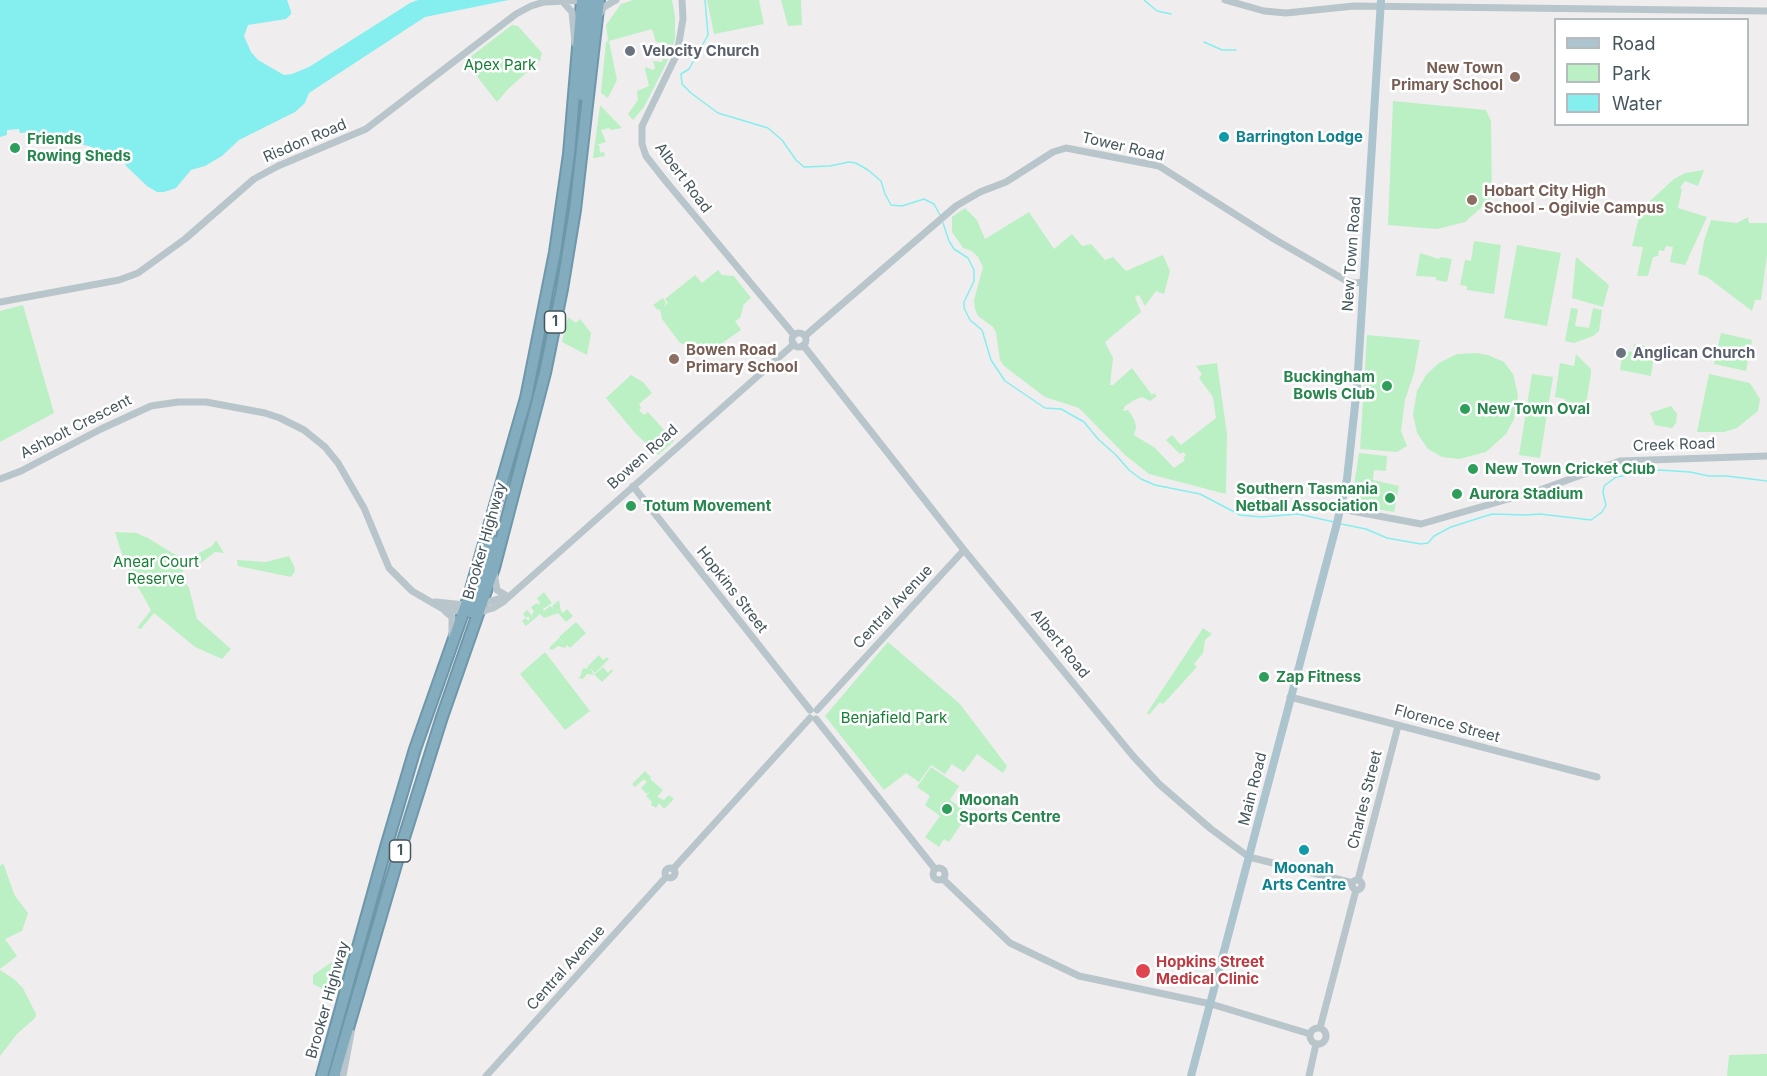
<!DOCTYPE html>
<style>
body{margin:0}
#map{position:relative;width:1767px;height:1076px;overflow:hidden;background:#f0edee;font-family:Inter,sans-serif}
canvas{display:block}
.legend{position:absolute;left:1554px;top:18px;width:195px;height:108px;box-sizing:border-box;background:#fff;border:2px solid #b5bbbe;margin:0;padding:8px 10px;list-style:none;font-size:18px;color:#45565c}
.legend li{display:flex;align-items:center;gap:12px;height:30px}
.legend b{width:30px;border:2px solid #b5bbbe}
</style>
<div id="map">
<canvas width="1767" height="1076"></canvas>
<ul class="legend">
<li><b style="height:8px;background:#acc4ce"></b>Road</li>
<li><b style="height:16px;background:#baf0c3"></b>Park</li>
<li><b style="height:16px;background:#85eeee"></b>Water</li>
</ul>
</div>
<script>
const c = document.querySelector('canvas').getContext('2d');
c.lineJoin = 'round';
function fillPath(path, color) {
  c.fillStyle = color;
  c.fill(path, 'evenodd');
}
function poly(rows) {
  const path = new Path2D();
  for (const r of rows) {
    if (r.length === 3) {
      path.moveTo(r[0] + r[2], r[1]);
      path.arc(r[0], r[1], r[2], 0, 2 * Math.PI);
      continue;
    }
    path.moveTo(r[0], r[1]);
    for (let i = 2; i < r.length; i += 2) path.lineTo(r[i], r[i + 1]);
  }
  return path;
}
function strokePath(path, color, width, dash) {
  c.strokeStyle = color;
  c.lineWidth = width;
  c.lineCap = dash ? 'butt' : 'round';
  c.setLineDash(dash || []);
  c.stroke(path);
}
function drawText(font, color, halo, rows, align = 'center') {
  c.font = font + ' Inter,sans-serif';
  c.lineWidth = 5;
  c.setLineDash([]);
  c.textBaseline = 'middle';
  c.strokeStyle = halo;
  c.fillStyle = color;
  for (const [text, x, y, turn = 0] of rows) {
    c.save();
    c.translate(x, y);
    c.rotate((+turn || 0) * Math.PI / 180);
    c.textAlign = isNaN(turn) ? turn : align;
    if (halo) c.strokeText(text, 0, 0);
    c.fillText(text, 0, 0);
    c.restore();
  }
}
fillPath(poly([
 [633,0,672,0,675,16,675,38,671,54,665,52,666,43,656,42,652,29,609,41,617,80,608,98,601,93,606,42,608,41,606,25,621,4],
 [707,0,759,0,764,24,714,34],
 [781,0,801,0,802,25,788,26],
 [512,25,518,26,542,53,540,61,509,88,497,102,465,61],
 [663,58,668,60,644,107,633,120,628,114,638,100,637,91,649,86,645,69,646,67,653,70,655,68,653,61,662,62],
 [1393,101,1486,110,1491,121,1492,198,1465,222,1437,229,1388,225],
 [600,105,622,128,611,130,609,128,601,130,606,142,596,145,599,145,600,153,604,152,605,156,594,158,593,158],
 [1704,170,1698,186,1685,181,1680,188,1682,189,1678,208,1707,217,1685,265,1670,262,1673,247,1666,246,1664,251,1659,250,1658,256,1653,257,1648,276,1637,276,1643,247,1632,246,1638,221,1644,209,1651,200,1674,179,1685,173],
 [965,208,977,220,985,239,1029,212,1054,249,1072,234,1082,246,1091,244,1105,260,1113,257,1126,271,1163,255,1170,271,1164,294,1156,291,1145,306,1139,295,1135,297,1141,312,1105,342,1113,358,1110,385,1113,385,1132,368,1152,395,1154,393,1157,396,1150,401,1142,397,1134,400,1125,406,1123,411,1128,410,1134,419,1136,427,1134,435,1155,448,1174,468,1185,460,1183,458,1186,455,1183,452,1180,454,1166,440,1172,435,1181,445,1216,418,1213,397,1199,378,1202,374,1196,366,1217,363,1227,434,1226,494,1149,474,1125,455,1079,408,1045,397,1004,366,1000,360,996,332,993,327,978,316,975,309,974,300,983,267,978,257,972,251,963,248,952,232,952,217],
 [1748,217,1749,223,1767,223,1767,255,1761,300,1755,300,1752,311,1707,277,1698,274,1704,241,1711,220,1737,223],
 [1474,241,1501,245,1494,294,1467,290,1467,286,1460,285,1465,260,1471,261],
 [1517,245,1561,253,1547,326,1504,318],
 [1420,253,1439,259,1440,257,1452,259,1447,282,1436,280,1436,277,1416,276],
 [1576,257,1609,285,1603,307,1572,298],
 [718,270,722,275,734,276,751,298,744,304,740,318,735,321,741,330,708,353,680,343,662,319,660,309,658,310,653,305,663,298,666,303,663,307,668,303,665,299,695,275,702,283],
 [23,305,54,413,0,442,0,311],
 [1571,308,1578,309,1575,326,1589,328,1593,308,1602,310,1599,331,1593,336,1574,343,1565,341],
 [568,317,576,323,580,319,591,333,587,355,562,342],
 [1721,333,1752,340,1746,371,1714,364],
 [1367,335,1420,340,1414,373,1405,400,1401,431,1407,446,1397,452,1360,449],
 [1634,344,1655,348,1651,376,1620,370,1623,351,1633,352],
 [1477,353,1488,355,1504,362,1513,374,1518,395,1514,419,1506,434,1486,452,1459,459,1442,457,1428,449,1417,433,1413,414,1417,391,1426,375,1439,363,1457,354],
 [1576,354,1591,369,1591,373,1585,410,1564,407,1565,399,1555,397,1560,363,1574,366],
 [1532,374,1553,377,1540,458,1519,455],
 [1709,374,1750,383,1760,399,1758,411,1737,428,1724,432,1697,432],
 [631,375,643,382,652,393,639,404,641,408,639,410,644,415,648,412,674,441,658,455,635,433,606,398],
 [1671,406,1677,414,1676,423,1672,428,1655,425,1650,413],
 [1359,453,1387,456,1386,471,1374,470,1373,480,1399,486,1394,512,1355,505,1352,499],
 [115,532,136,533,148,538,174,554,188,559,212,546,216,540,224,553,215,552,202,562,184,568,181,576,189,588,197,619,231,649,222,659,195,647,154,613,141,629,137,628,151,610,125,564],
 [289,556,294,566,295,571,291,577,238,566,237,560,266,562],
 [544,592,552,603,543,609,544,611,550,606,554,609,552,606,559,600,561,611,563,613,567,609,573,616,566,622,558,613,544,618,540,614,526,626,522,621,526,618,528,621,530,619,528,616,526,618,523,614,527,610,533,617,532,614,534,612,531,607,537,603,539,605,540,603,537,598],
 [576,622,586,633,570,648,567,645,565,648,558,646,552,650,549,648,559,638,564,643,559,637],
 [1203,628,1212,634,1205,640,1203,653,1194,664,1197,667,1163,704,1160,702,1149,715,1147,713],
 [888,642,960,704,1007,766,1003,773,977,754,964,772,952,764,945,774,931,765,919,782,906,773,884,790,825,716],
 [545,652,590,711,565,730,520,674],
 [599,655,603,660,607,657,609,659,595,673,590,668,594,675,603,667,608,673,612,669,613,671,602,682,595,675,587,674,583,679,577,678,580,677,583,668,587,669,588,666],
 [931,767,959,786,950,800,969,813,949,842,944,839,939,847,925,837,940,816,925,805,930,796,917,787],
 [645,771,651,777,650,779,663,790,657,797,664,800,669,795,674,799,664,809,659,803,656,808,651,805,652,802,646,796,651,791,647,794,641,788,647,782,644,779,646,777,635,787,632,784],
 [3,863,15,896,28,913,22,931,5,939,17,956,0,969,0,866],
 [352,948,337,996,313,984,313,975],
 [0,970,14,979,23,988,36,1014,35,1018,17,1034,0,1056],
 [1767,1054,1767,1076,1727,1076,1729,1055]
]), '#baf0c3');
fillPath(poly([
 [0,0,287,0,291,11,291,14,286,19,248,25,244,36,251,52,258,60,284,75,292,74,309,67,410,3,418,0,509,0,425,17,309,93,305,103,295,112,239,140,222,156,205,166,191,170,176,188,164,192,157,192,147,186,126,166,125,163,120,163,115,158,89,146,55,139,50,135,46,137,31,132,20,133,19,129,7,130,7,135,0,137]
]), '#85eeee');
strokePath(poly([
 [705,0,708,35,689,69,681,74,682,84,691,93,718,113,768,128,782,140,796,160,804,167,830,166,849,162,856,163,868,170,881,181,885,194,891,205,902,206,924,199,934,204,940,215],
 [1144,0,1157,11,1171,14],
 [1204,42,1222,50,1236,50],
 [943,223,949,241,954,249,968,258,974,270,974,281,964,302,964,308,970,320,982,330,991,360,1005,381,1045,408,1061,409,1084,422,1098,439,1116,455,1129,470,1141,479,1155,485,1200,494,1240,515,1261,517,1298,514,1334,522],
 [1341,524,1366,529,1387,538,1421,544,1428,543,1434,536,1451,527,1492,514,1526,515,1540,514,1591,520,1602,512,1606,505,1603,493,1604,486,1616,477,1659,470,1690,472,1709,476,1727,476,1767,481]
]), '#85eeee', 1.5);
const highway = poly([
 [582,95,590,0],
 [470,612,494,542],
 [322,1076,386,847,415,749,469,596,526,398,555,252,569,154,582,0],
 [334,1076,402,844,442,717,494,568,545,373,562,289,575,210,599,0]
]);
strokePath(highway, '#6f97aa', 14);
strokePath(poly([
 [682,0,683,19,677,54,642,126,642,144,646,156,664,179,794,335],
 [1225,0,1264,11,1286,13,1354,6,1767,11],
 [546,2,585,0],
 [563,2,572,12,575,43],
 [600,13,604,7,616,0],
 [0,302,119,280,138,273,185,239,254,179,278,166,366,129,516,14,531,6,551,0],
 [799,340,7],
 [805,336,956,206,980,192,1006,182,1053,152,1066,148,1159,166,1274,239,1345,280,1355,283,1363,282],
 [803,345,964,550,1133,756,1159,784,1211,829,1249,857,1353,883],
 [0,479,21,471,101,429,151,406,178,402,206,402,265,413,280,418,304,430,325,447,338,463,364,508,389,568,412,591,443,609,463,611],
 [633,486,810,710],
 [1341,509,1421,524,1540,490,1620,461,1767,456],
 [494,573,497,590,507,596],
 [435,602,466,605],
 [482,604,507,596],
 [445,611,452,617,452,636],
 [480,612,493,608,503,602,794,344],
 [1290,697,1597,777],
 [817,710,964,550],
 [816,719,935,869],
 [670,873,5],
 [939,874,6],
 [673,869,810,718],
 [943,879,1010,943,1079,976,1211,1004,1310,1034],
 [1357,885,5],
 [1358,880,1398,726],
 [1318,1036,8],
 [1320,1028,1356,890],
 [343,1076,351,1033],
 [486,1076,666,877],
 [1309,1076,1316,1044]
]), '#b8c6cb', 7);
strokePath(poly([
 [1191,1076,1337,523,1347,479,1357,387,1381,0]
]), '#acc4ce', 8);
strokePath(highway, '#83acbe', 10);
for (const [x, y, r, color] of [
 [630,51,6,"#6b7280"],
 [1515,77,6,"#8d6e63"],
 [1224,137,6,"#0f9aa8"],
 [15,148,6,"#2e9e5b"],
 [1472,200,6,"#8d6e63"],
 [1621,353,6,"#6b7280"],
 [674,359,6,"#8d6e63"],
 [1387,386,6,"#2e9e5b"],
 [1465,409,6,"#2e9e5b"],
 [1473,469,6,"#2e9e5b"],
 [1457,494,6,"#2e9e5b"],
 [1390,498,6,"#2e9e5b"],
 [631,506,6,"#2e9e5b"],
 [1264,677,6,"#2e9e5b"],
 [947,809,6,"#2e9e5b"],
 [1304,850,6,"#0f9aa8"],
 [1143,971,8,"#e0444e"]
]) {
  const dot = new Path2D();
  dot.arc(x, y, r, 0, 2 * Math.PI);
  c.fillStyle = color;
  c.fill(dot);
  strokePath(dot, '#fff', 2);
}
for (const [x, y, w] of [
 [555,322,21],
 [400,851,21]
]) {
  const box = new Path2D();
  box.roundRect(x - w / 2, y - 11, w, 22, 4.5);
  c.fillStyle = '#fff';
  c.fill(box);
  strokePath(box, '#45565c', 1.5);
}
drawText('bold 14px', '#45565c', null, [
 ["1",555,322],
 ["1",400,851]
]);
drawText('bold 15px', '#5b616d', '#fff', [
 ["Velocity Church",642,51],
 ["Anglican Church",1633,353]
], 'left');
drawText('15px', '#147f33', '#fff', [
 ["Apex Park",500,65],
 ["Anear Court",156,562],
 ["Reserve",156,579],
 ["Benjafield Park",894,718]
]);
drawText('bold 15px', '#785e54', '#fff', [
 ["New Town",1503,68,"right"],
 ["Primary School",1503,85,"right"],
 ["Hobart City High",1484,191],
 ["School - Ogilvie Campus",1484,208],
 ["Bowen Road",686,350],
 ["Primary School",686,367]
], 'left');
drawText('bold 15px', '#0d838f', '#fff', [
 ["Barrington Lodge",1236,137],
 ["Moonah",1304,868,"center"],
 ["Arts Centre",1304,885,"center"]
], 'left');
drawText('bold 15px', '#27864d', '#fff', [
 ["Friends",27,139],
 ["Rowing Sheds",27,156],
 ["Buckingham",1375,377,"right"],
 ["Bowls Club",1375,394,"right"],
 ["New Town Oval",1477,409],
 ["New Town Cricket Club",1485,469],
 ["Southern Tasmania",1378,489,"right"],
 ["Netball Association",1378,506,"right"],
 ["Aurora Stadium",1469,494],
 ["Totum Movement",643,506],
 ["Zap Fitness",1276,677],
 ["Moonah",959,800],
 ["Sports Centre",959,817]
], 'left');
drawText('15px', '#45565c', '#fff', [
 ["Risdon Road",305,141,-23],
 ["Tower Road",1123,147,13],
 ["Albert Road",683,178,53],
 ["New Town Road",1352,254,-86],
 ["Ashbolt Crescent",76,427,-27],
 ["Creek Road",1674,445,-2],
 ["Bowen Road",643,457,-42],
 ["Brooker Highway",485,541,-74],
 ["Hopkins Street",732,590,52],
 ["Central Avenue",893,607,-47],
 ["Albert Road",1060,644,51],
 ["Florence Street",1447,724,15],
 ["Main Road",1253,789,-76],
 ["Charles Street",1365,800,-76],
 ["Central Avenue",566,968,-48],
 ["Brooker Highway",328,1000,-74]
]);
drawText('bold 15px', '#be3a42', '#fff', [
 ["Hopkins Street",1156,962],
 ["Medical Clinic",1156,979]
], 'left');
</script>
